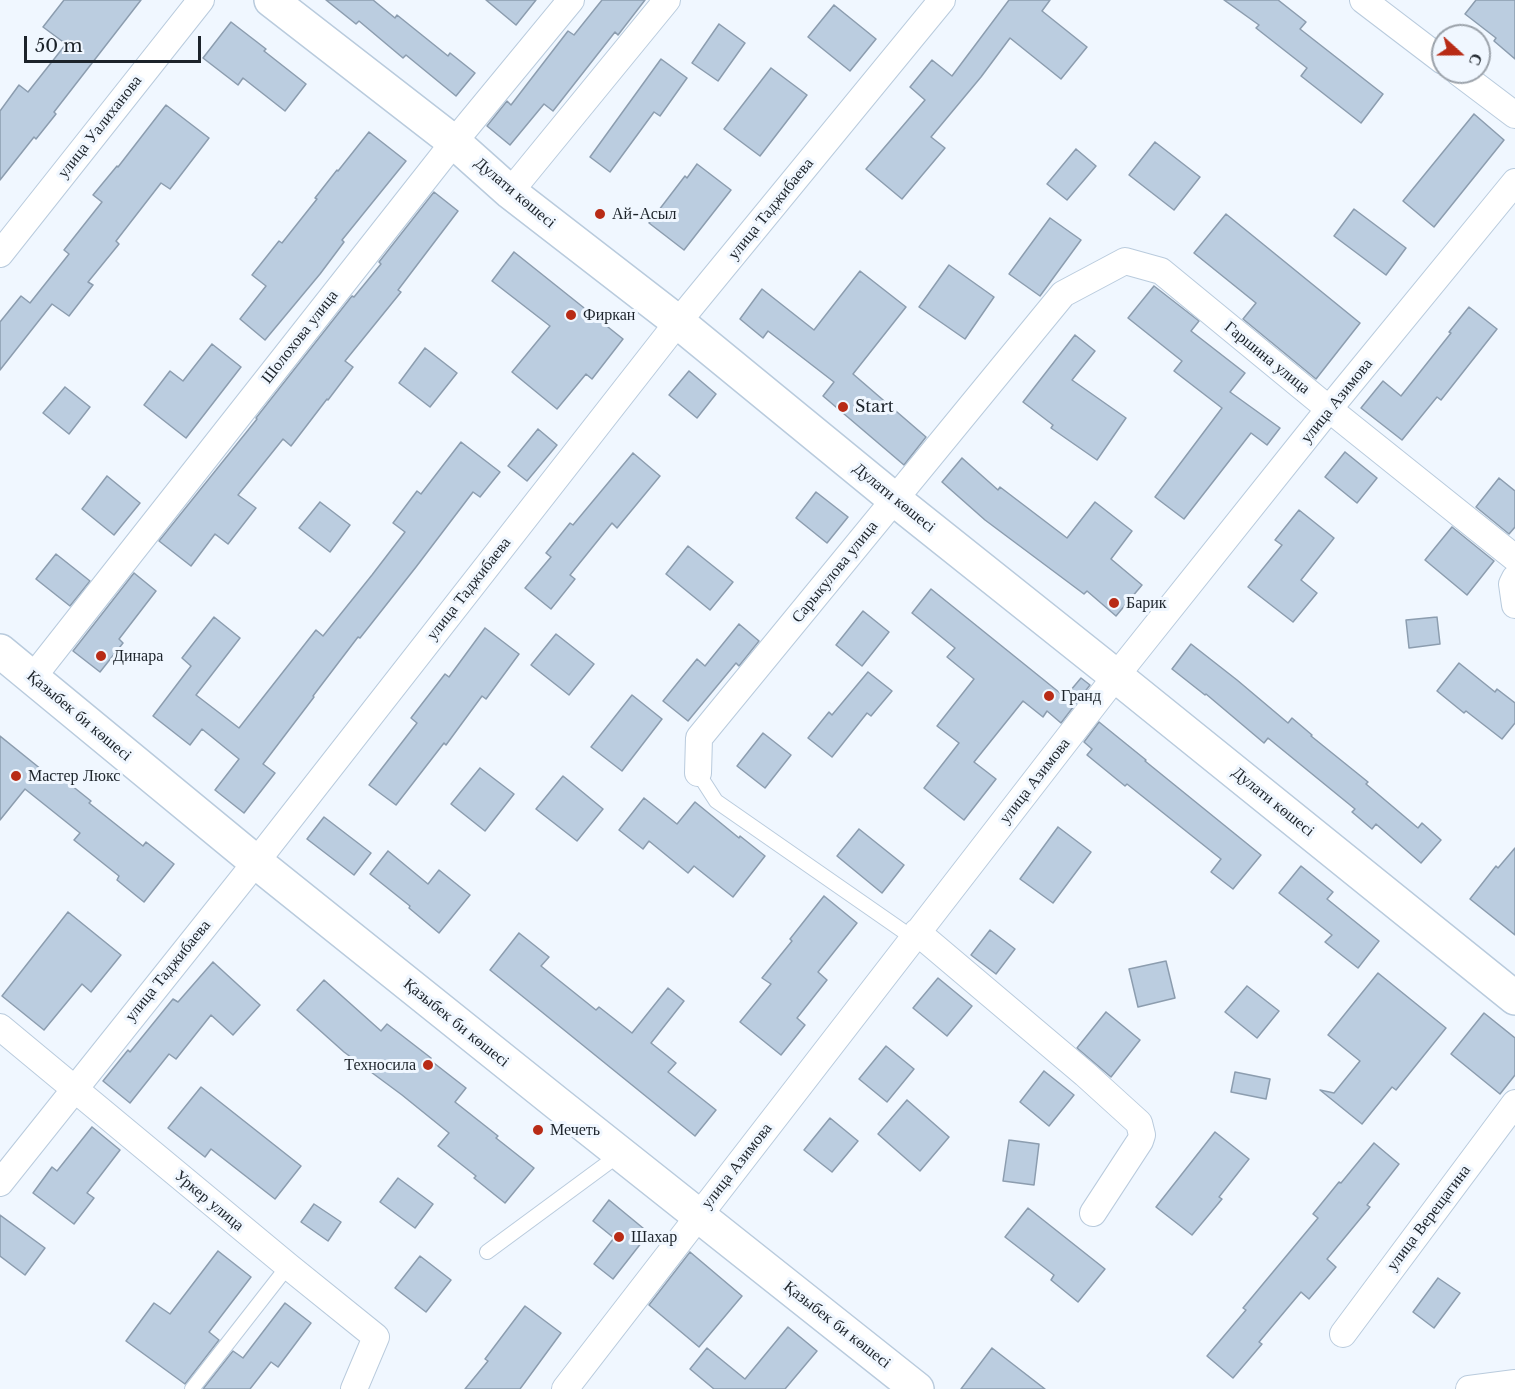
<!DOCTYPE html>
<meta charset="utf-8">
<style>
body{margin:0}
#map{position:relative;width:1515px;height:1389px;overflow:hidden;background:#f0f7ff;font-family:"Libre Baskerville",serif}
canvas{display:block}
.north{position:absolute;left:1431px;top:24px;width:60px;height:60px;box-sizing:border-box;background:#f0f7ff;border:2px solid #9ba2aa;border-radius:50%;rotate:111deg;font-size:16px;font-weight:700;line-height:24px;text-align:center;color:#1c232a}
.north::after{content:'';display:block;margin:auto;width:21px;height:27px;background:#b82b16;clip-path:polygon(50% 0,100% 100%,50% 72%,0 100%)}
.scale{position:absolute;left:24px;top:36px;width:177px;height:27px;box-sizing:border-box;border:3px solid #1c232a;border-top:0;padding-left:8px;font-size:18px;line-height:21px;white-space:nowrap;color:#1c232a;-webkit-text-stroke:4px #f0f7ff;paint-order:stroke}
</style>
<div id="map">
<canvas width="1515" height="1389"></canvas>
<div class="north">С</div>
<div class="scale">50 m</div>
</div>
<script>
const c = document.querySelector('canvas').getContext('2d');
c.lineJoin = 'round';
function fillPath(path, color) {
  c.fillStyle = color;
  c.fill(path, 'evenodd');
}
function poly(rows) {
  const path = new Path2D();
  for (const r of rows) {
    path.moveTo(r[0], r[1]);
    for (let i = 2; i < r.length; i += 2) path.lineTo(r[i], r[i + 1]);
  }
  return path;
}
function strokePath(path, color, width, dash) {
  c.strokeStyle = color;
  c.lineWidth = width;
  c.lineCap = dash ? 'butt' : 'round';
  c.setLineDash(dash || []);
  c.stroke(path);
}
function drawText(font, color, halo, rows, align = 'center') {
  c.font = font + ' "Libre Baskerville",serif';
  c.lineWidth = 6;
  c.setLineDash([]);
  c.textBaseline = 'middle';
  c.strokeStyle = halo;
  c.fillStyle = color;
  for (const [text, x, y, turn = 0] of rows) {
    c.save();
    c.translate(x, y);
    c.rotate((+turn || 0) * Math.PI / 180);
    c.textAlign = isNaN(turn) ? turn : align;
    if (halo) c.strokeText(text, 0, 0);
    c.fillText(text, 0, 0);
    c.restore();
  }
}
const building = poly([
 [64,0,141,0,54,112,56,114,36,139,34,137,0,180,0,111,19,85,28,92,66,44,43,27,64,0],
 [326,0,373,0,395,18,397,15,448,56,450,53,475,73,456,96,406,55,403,58,359,21,356,24,326,0],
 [486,0,536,0,516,25,486,0],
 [602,0,645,0,618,35,615,32,553,111,544,104,510,145,487,126,507,101,511,105,568,31,574,35,602,0],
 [1009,0,1050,0,1042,11,1087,47,1061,79,1010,38,981,77,931,137,945,148,902,199,866,169,925,100,910,87,932,60,952,76,1009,0],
 [1224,0,1278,0,1306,22,1300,29,1383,94,1361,123,1301,76,1307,68,1256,28,1259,25,1224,0],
 [1476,0,1515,0,1515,59,1494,41,1496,38,1465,14,1476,0],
 [834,5,876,39,850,71,808,37,834,5],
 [231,22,266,49,264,51,306,84,285,111,243,78,238,85,203,58,231,22],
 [719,24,745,43,718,81,692,63,719,24],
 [661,59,687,78,660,116,654,112,610,172,590,157,661,59],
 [771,68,807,95,760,156,724,129,771,68],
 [166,105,209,138,170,189,161,183,116,241,119,244,88,282,93,285,69,316,52,304,0,370,0,322,21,296,30,303,69,254,64,250,102,202,93,195,117,166,118,167,166,105],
 [1474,114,1504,140,1434,227,1403,201,1474,114],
 [369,132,406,161,342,240,344,242,320,274,265,340,240,319,266,286,252,275,279,241,282,243,317,199,315,198,337,170,338,171,369,132],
 [1155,142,1200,177,1174,210,1129,175,1155,142],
 [1076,149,1096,166,1067,200,1047,184,1076,149],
 [697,164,731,190,684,250,649,223,685,176,687,178,697,164],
 [434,192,458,211,398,290,401,292,345,361,353,367,328,400,327,399,291,446,283,439,238,495,256,508,228,544,215,534,191,566,159,541,257,419,256,418,352,296,354,297,381,264,379,262,434,192],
 [1354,209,1406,248,1386,275,1334,236,1354,209],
 [1226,214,1360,323,1316,379,1243,319,1256,303,1194,253,1226,214],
 [1050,218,1081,240,1040,296,1009,274,1050,218],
 [514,252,623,339,592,379,586,374,557,409,512,372,550,326,492,281,514,252],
 [949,265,994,297,965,339,919,307,949,265],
 [860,271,906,307,853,374,926,437,904,465,823,396,834,382,768,331,763,338,740,319,762,289,814,330,860,271],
 [1154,286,1199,321,1191,331,1245,373,1230,392,1280,428,1267,445,1251,433,1184,519,1155,497,1222,408,1174,371,1182,361,1128,318,1154,286],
 [1469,307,1497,329,1441,400,1437,397,1402,440,1361,408,1383,381,1401,396,1451,333,1449,332,1469,307],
 [1075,335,1095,351,1072,380,1126,418,1097,460,1051,428,1053,425,1023,402,1075,335],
 [212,344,241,367,186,438,144,405,170,371,183,381,212,344],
 [425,348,457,373,430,407,399,383,425,348],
 [689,371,716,394,697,418,669,395,689,371],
 [65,387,90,407,69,434,43,413,65,387],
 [538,429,557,445,527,481,508,466,538,429],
 [461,442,500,472,480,497,473,492,416,567,360,638,358,637,313,696,314,697,263,764,275,773,244,813,215,790,239,759,202,729,190,745,153,716,191,666,182,658,214,617,240,638,196,695,239,728,316,630,323,636,372,575,405,532,393,523,417,491,421,494,461,442],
 [1345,452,1377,478,1357,503,1325,477,1345,452],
 [633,453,660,476,617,528,612,523,570,575,575,579,551,609,525,588,551,557,546,553,570,523,573,525,633,453],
 [962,458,998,490,1000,487,1067,538,1095,502,1132,531,1111,559,1142,585,1116,616,1087,591,1084,594,985,520,942,482,962,458],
 [107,476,140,503,114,535,82,509,107,476],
 [1499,478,1515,491,1515,527,1509,534,1476,507,1499,478],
 [816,492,848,517,827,543,796,518,816,492],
 [320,502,350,525,330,552,299,528,320,502],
 [1299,510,1334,538,1301,580,1317,593,1293,622,1248,587,1282,545,1275,540,1299,510],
 [1452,527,1494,561,1467,595,1425,560,1452,527],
 [688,546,733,582,710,610,666,574,688,546],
 [56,554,90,581,70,606,36,579,56,554],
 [134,573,156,591,119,639,123,643,100,672,73,651,134,573],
 [931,589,1065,697,1081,678,1090,685,1061,723,1047,711,1043,717,1023,701,974,762,996,779,964,820,924,788,959,743,937,726,974,679,947,657,955,648,912,613,931,589],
 [863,611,889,632,862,666,836,645,863,611],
 [1437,617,1440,644,1409,648,1406,620,1437,617],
 [739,624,759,641,739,666,736,663,688,721,663,701,697,659,705,666,739,624],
 [485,628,519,654,486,699,482,696,446,745,444,743,396,805,369,785,417,723,411,718,445,674,449,677,485,628],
 [556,634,594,664,569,695,531,665,556,634],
 [1191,644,1237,680,1288,723,1292,718,1312,735,1311,736,1368,782,1366,784,1418,828,1422,823,1441,840,1421,863,1376,824,1372,829,1352,812,1355,809,1268,738,1264,743,1206,694,1205,695,1172,669,1191,644],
 [1459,663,1495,692,1497,689,1515,703,1515,723,1502,739,1466,711,1464,713,1437,691,1459,663],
 [868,672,892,691,871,716,867,713,832,757,808,738,829,712,832,715,868,672],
 [632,695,662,719,622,771,591,747,632,695],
 [1099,722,1146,760,1145,761,1261,855,1233,889,1211,872,1221,859,1127,784,1125,786,1087,755,1092,749,1084,742,1099,722],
 [763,733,791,755,765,788,737,766,763,733],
 [0,736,52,778,56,773,91,801,89,803,143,846,146,842,174,864,144,902,117,880,119,876,74,840,80,833,25,789,0,820,0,736],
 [480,768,514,794,485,831,451,804,480,768],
 [563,776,603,809,577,841,536,809,563,776],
 [644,798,677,824,695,802,739,838,740,836,765,856,733,897,694,866,688,873,649,841,643,849,619,830,644,798],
 [324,817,371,853,354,875,307,839,324,817],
 [1058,827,1091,852,1053,903,1020,879,1058,827],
 [859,829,904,865,882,893,837,856,859,829],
 [1515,848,1515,935,1470,899,1496,866,1498,868,1515,848],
 [388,851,428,884,439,870,470,895,439,933,409,908,410,906,370,874,388,851],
 [1301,866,1333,892,1327,899,1379,941,1358,968,1325,942,1332,935,1279,893,1301,866],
 [824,896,857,923,818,972,827,980,797,1018,805,1025,781,1055,740,1022,771,984,762,978,792,941,790,939,824,896],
 [68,912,121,955,91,992,82,984,44,1030,2,996,68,912],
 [990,930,1015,949,996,974,971,955,990,930],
 [519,933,549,957,541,966,596,1010,599,1007,632,1033,668,988,684,1001,651,1043,676,1063,668,1072,716,1110,695,1136,490,970,519,933],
 [1166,961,1175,998,1138,1007,1129,969,1166,961],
 [213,962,260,1005,233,1035,211,1015,176,1059,169,1054,130,1103,103,1081,128,1050,130,1052,173,999,178,1002,213,962],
 [1378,973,1446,1028,1396,1090,1392,1087,1362,1124,1320,1090,1334,1093,1360,1061,1328,1035,1378,973],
 [938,978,972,1006,947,1036,913,1008,938,978],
 [324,980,381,1031,387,1024,431,1058,430,1060,466,1088,455,1102,498,1136,496,1138,534,1168,505,1203,474,1178,476,1176,438,1146,449,1133,402,1095,344,1052,297,1010,324,980],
 [1247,986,1279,1011,1257,1038,1225,1012,1247,986],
 [1106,1012,1140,1040,1111,1077,1077,1048,1106,1012],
 [1484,1013,1515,1038,1515,1075,1500,1094,1451,1054,1484,1013],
 [886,1046,914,1069,887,1102,859,1079,886,1046],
 [1044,1071,1074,1095,1049,1126,1020,1102,1044,1071],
 [1235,1072,1270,1079,1266,1099,1231,1092,1235,1072],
 [201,1087,301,1166,275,1199,211,1149,205,1157,168,1128,201,1087],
 [907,1100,949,1137,920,1171,878,1134,907,1100],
 [830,1118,858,1141,832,1172,804,1150,830,1118],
 [92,1127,120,1150,87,1193,94,1198,74,1224,33,1193,52,1167,57,1171,92,1127],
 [1215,1132,1249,1159,1219,1197,1222,1199,1192,1235,1156,1207,1215,1132],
 [1009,1140,1039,1144,1034,1185,1003,1181,1009,1140],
 [1374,1143,1399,1164,1367,1205,1370,1207,1327,1259,1336,1267,1309,1299,1301,1292,1259,1342,1262,1344,1233,1378,1207,1356,1246,1310,1243,1308,1318,1218,1313,1214,1339,1182,1341,1183,1374,1143],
 [398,1178,433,1204,415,1228,380,1202,398,1178],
 [609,1200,649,1233,613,1279,594,1264,614,1238,593,1221,609,1200],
 [314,1204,341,1222,328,1241,301,1222,314,1204],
 [1028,1208,1105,1269,1078,1302,1051,1280,1054,1275,1005,1237,1028,1208],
 [0,1215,45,1248,25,1275,0,1256,0,1215],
 [218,1251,251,1277,209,1332,219,1340,185,1384,126,1341,154,1303,170,1314,218,1251],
 [690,1252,742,1296,699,1347,649,1305,690,1252],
 [420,1256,451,1280,426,1312,395,1288,420,1256],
 [1438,1278,1460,1293,1434,1328,1413,1312,1438,1278],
 [285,1303,311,1323,278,1367,271,1362,250,1389,203,1389,233,1351,243,1358,285,1303],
 [525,1306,561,1333,520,1389,465,1389,488,1361,485,1359,525,1306],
 [788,1327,817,1351,785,1389,714,1389,690,1369,707,1348,745,1379,788,1327],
 [992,1348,1045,1389,961,1389,992,1348]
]);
fillPath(building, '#bbcde0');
strokePath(building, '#8c9daf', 1.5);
const lane = poly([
 [698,773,716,801,913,938],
 [487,1252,620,1154],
 [192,1389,288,1266]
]);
const street = poly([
 [1363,0,1443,61],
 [1458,72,1515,115],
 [510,192,667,0],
 [0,254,201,0],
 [1515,578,1512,584,1515,605],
 [33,677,454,142,571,0],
 [698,773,699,738,1063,294,1125,261,1161,271,1329,409,1515,558],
 [917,932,1085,1074,1139,1123,1142,1135,1140,1141,1093,1213],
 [0,1027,288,1266,376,1337,354,1389],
 [0,1183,256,862,678,322,942,0],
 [1343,1334,1515,1103],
 [565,1389,1116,676,1329,409,1515,182],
 [1469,1389,1515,1383]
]);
const secondary = poly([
 [271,0,454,142,510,192,678,322,894,499,1116,676,1515,998],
 [0,651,256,862,558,1104,917,1389]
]);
strokePath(lane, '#b9cbdd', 16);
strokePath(street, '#b9cbdd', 28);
strokePath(secondary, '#b9cbdd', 36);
strokePath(lane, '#fff', 14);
strokePath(street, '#fff', 26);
strokePath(secondary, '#fff', 33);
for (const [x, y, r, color] of [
 [600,214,6,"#b82b16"],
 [571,315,6,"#b82b16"],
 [843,407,6,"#b82b16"],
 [1114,603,6,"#b82b16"],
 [101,656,6,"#b82b16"],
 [1049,696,6,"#b82b16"],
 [16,776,6,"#b82b16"],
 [428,1065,6,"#b82b16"],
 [538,1130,6,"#b82b16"],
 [619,1237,6,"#b82b16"]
]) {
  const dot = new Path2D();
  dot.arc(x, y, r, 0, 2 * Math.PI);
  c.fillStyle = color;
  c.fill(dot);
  strokePath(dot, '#f0f7ff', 2);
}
drawText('16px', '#1c232a', '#f0f7ff', [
 ["улица Уалиханова",100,127,-52],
 ["Дулати көшесі",515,193,40],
 ["улица Таджибаева",771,209,-51],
 ["Шолохова улица",300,337,-52],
 ["Гаршина улица",1267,358,39],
 ["улица Азимова",1337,401,-51],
 ["Дулати көшесі",894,498,39],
 ["Сарыкулова улица",835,572,-51],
 ["улица Таджибаева",469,589,-52],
 ["Қазыбек би көшесі",79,716,40],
 ["улица Азимова",1035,781,-52],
 ["Дулати көшесі",1273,802,39],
 ["улица Таджибаева",168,971,-51],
 ["Қазыбек би көшесі",456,1023,39],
 ["улица Азимова",737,1166,-52],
 ["Уркер улица",209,1201,40],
 ["улица Верещагина",1429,1218,-53],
 ["Қазыбек би көшесі",837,1325,38]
]);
drawText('16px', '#1c232a', '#f0f7ff', [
 ["Ай-Асыл",612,214],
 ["Фиркан",583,315],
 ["Start",855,407],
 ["Барик",1126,603],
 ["Динара",113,656],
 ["Гранд",1061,696],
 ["Мастер Люкс",28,776],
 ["Техносила",416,1065,"right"],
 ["Мечеть",550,1130],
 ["Шахар",631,1237]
], 'left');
</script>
